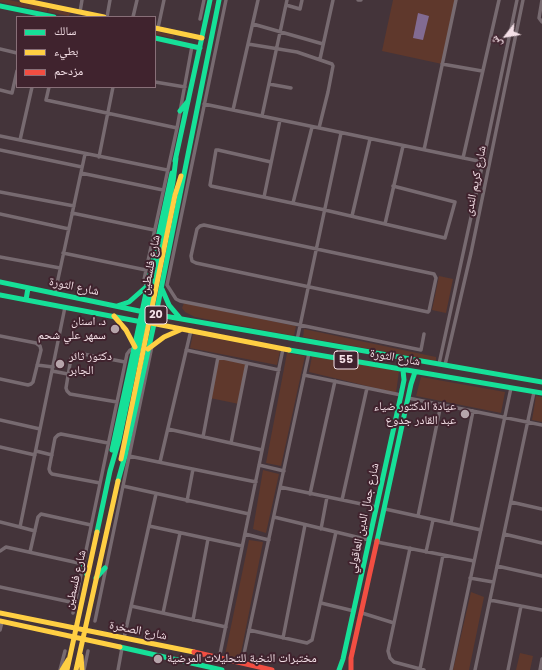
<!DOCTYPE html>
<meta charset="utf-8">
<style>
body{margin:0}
#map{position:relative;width:542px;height:670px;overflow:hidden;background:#44343a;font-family:Poppins,"Noto Naskh Arabic",sans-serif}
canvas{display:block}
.legend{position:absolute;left:16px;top:16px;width:140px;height:72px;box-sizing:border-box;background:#40232e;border:1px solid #886f78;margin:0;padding:5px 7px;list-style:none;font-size:12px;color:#f4e0e7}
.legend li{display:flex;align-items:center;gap:8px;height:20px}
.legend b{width:20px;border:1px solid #886f78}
.north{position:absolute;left:486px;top:16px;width:40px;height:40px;-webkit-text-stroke:3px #40232e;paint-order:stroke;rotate:239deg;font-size:11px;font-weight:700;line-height:16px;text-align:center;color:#f4e0e7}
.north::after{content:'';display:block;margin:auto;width:14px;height:18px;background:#f4e0e7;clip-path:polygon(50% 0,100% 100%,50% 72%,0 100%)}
</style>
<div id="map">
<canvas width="542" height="670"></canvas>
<ul class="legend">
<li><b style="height:5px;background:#16e098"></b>سالك</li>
<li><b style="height:5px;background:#ffcf43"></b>بطيء</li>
<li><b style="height:5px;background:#f24e42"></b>مزدحم</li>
</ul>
<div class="north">ش</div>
</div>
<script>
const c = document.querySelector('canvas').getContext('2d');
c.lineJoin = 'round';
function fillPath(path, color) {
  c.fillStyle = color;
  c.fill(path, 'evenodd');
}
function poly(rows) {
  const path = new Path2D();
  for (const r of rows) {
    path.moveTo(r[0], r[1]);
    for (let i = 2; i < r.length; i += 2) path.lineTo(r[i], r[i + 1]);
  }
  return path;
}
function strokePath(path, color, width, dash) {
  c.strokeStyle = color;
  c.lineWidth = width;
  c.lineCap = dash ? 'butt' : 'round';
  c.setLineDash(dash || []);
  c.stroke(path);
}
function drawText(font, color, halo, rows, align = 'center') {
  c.font = font + ' Poppins,"Noto Naskh Arabic",sans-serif';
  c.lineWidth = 4;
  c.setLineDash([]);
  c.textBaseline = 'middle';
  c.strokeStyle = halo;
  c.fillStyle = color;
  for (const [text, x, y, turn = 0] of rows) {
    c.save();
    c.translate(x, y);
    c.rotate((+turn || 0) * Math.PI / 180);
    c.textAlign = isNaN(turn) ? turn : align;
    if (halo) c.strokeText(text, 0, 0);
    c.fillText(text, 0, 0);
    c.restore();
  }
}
fillPath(poly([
 [0,0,9,0,48,8,47,12,0,2],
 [393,0,456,0,442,64,382,51],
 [49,8,70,13,69,16,48,12],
 [155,31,173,35,174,37,172,38,155,34],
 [439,276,453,279,446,313,432,310],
 [184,303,296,326,294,336,195,317,185,312,182,308],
 [304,329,436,357,436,361,303,337],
 [193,334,280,351,277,365,190,348],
 [287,353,305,356,281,466,266,463],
 [312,356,399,371,396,393,309,372],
 [218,357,247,363,239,404,210,398],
 [421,377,505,392,501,413,416,396],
 [536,396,542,397,542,422,532,420],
 [263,470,279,474,266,533,253,529],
 [249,540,263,542,240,658,225,655],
 [471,592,484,597,469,670,453,670],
 [520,653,533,656,530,670,516,670]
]), '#5f382c');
fillPath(poly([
 [418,13,429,16,423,40,413,38]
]), '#826b92');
strokePath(poly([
 [226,0,167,285,176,299,180,301,300,325,421,350,424,334],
 [358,0,361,0],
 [542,0,539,18,542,22],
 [286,5,300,9,302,0],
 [80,12,82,0],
 [107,17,110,0],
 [133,17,137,0],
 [200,19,204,0],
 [253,24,323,44],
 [158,28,164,0],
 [248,44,297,52,332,64,333,66,328,92,319,128],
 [0,49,17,53],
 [320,59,333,0],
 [442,64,482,71],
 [155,82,185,87],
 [269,84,291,88],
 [49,87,46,100,177,128],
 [0,90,12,93,17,71],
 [204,104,483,162],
 [233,110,258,0],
 [262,116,287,0],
 [0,136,167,170],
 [20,140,32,87],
 [0,150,82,167],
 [424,150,456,0],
 [99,157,113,87],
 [463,158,499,0],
 [271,162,218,150,216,150,210,185,211,186,325,210,445,238,455,202,393,186],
 [81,173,163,190],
 [0,192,74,206],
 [264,197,280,120],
 [293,203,312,127],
 [72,213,154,230],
 [0,214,69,229],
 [352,216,370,139],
 [385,224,403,146],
 [204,225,434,274,436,278,429,311,428,312,196,263,192,261,191,256,197,229,200,226,204,225],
 [63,253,146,270],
 [0,257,60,268],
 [147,287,144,280,146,270,177,128,192,46],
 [55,293,85,154],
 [0,336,36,343,40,346,41,350,33,382,31,384,28,385,0,379],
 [297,340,341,133],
 [186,350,279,370],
 [439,364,483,162,517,0],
 [37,365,53,367],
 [445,365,471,253,523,0],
 [52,371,68,374],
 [304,375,401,395],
 [408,398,542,425],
 [117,402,70,394,67,391,66,388,71,358,74,354,78,353,125,362],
 [0,420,40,429],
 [168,429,262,450],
 [203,437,218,357],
 [231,443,247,363],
 [0,447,35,455],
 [36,451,52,455],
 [129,456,256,482],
 [160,462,191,330],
 [259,465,284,471],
 [100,483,52,474,50,472,49,469,55,438,58,435,61,434,108,443],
 [123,486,249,514],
 [280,487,376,507],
 [310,494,335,381],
 [342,500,367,388],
 [187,501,193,469],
 [511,502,542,509],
 [385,509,481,530],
 [418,516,441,404],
 [274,517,369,540],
 [0,522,20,527,65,307],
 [451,523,473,411],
 [149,526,242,546],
 [20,527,35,531],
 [321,529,327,497],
 [245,534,269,540],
 [504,534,542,543],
 [377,542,474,561],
 [410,548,388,651,390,658,394,662,424,670],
 [0,551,6,547,83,564],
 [30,552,38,517,41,514,91,525],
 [426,552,433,520],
 [497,566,542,576],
 [470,578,493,582],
 [0,587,75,603],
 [490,600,542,610],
 [321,603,354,611],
 [131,606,226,627],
 [73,613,127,354,130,350,135,348],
 [163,613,180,533],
 [362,613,394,623],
 [193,620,208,539],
 [95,621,152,346],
 [0,630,2,622],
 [249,630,307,643,312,640,336,532],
 [124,638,156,494],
 [283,638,305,525],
 [219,659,283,349],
 [242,663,309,353],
 [420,669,443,555],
 [60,670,65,651],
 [84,670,88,651],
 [118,670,122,648],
 [451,670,511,388],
 [475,670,534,392],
 [508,670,521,606],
 [540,670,542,659]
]), '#776a70', 3.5);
strokePath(poly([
 [0,6,54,17],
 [155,38,200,48],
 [180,111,188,101],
 [175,161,210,0],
 [0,282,144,312],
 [162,289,169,305,180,318],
 [0,295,142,322],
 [26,300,28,288],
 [117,306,129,302,146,287],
 [153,314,542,382],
 [289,350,542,393],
 [112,450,172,173],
 [118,481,125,456,154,324,219,0],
 [97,532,110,471,119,440,148,306,173,182,176,158],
 [377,541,411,384,415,372],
 [83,564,87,575],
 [96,578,105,568],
 [120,647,222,670],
 [339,670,343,659,401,395,404,380,403,370]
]), '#16e098', 5);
strokePath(poly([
 [22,0,104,17],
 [155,28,202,38],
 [114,316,126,330,135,347],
 [151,323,289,350],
 [148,349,164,337,180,330],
 [121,459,175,195,181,176],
 [0,613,194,652],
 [0,621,120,647],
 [81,656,82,670],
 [62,670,68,660],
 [67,670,97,532],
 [76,670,118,481]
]), '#ffcf43', 5);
strokePath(poly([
 [194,652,272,670],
 [351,670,351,658,377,541]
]), '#f24e42', 5);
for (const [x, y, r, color] of [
 [115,329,5,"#b6a4aa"],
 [60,364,5,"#b6a4aa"],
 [465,414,5,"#b6a4aa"],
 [158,659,5,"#b6a4aa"]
]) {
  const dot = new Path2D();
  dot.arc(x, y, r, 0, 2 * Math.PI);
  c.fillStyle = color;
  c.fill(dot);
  strokePath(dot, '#40232e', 1.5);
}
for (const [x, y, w] of [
 [156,315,22],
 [346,360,24]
]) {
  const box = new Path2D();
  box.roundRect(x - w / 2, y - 9, w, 18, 3);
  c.fillStyle = '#40232e';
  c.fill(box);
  strokePath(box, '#f4e0e7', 1);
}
drawText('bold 11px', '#f4e0e7', null, [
 ["20",156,315],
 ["55",346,360]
]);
drawText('12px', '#f4e0e7', '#40232e', [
 ["شارع كريم الندى",476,181,-79],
 ["شارع فلسطين",151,265,-79],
 ["شارع الثورة",74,287,12],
 ["شارع الثورة",395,358,10],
 ["شارع جمال الدين العاقولي",364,518,-78],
 ["شارع فلسطين",76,580,-77],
 ["شارع الصخرة",138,631,11]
]);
drawText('12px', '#f4e0e7', '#40232e', [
 ["د. اسنان",106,322],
 ["سمهر علي شحم",106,336],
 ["دكتور ثائر",69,357,"left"],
 ["الجابر",69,371,"left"],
 ["عيادة الدكتور ضياء",456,407],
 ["عبد القادر جدوع",456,421],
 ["مختبرات النخبة للتحليلات المرضية",167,659,"left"]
], 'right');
</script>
